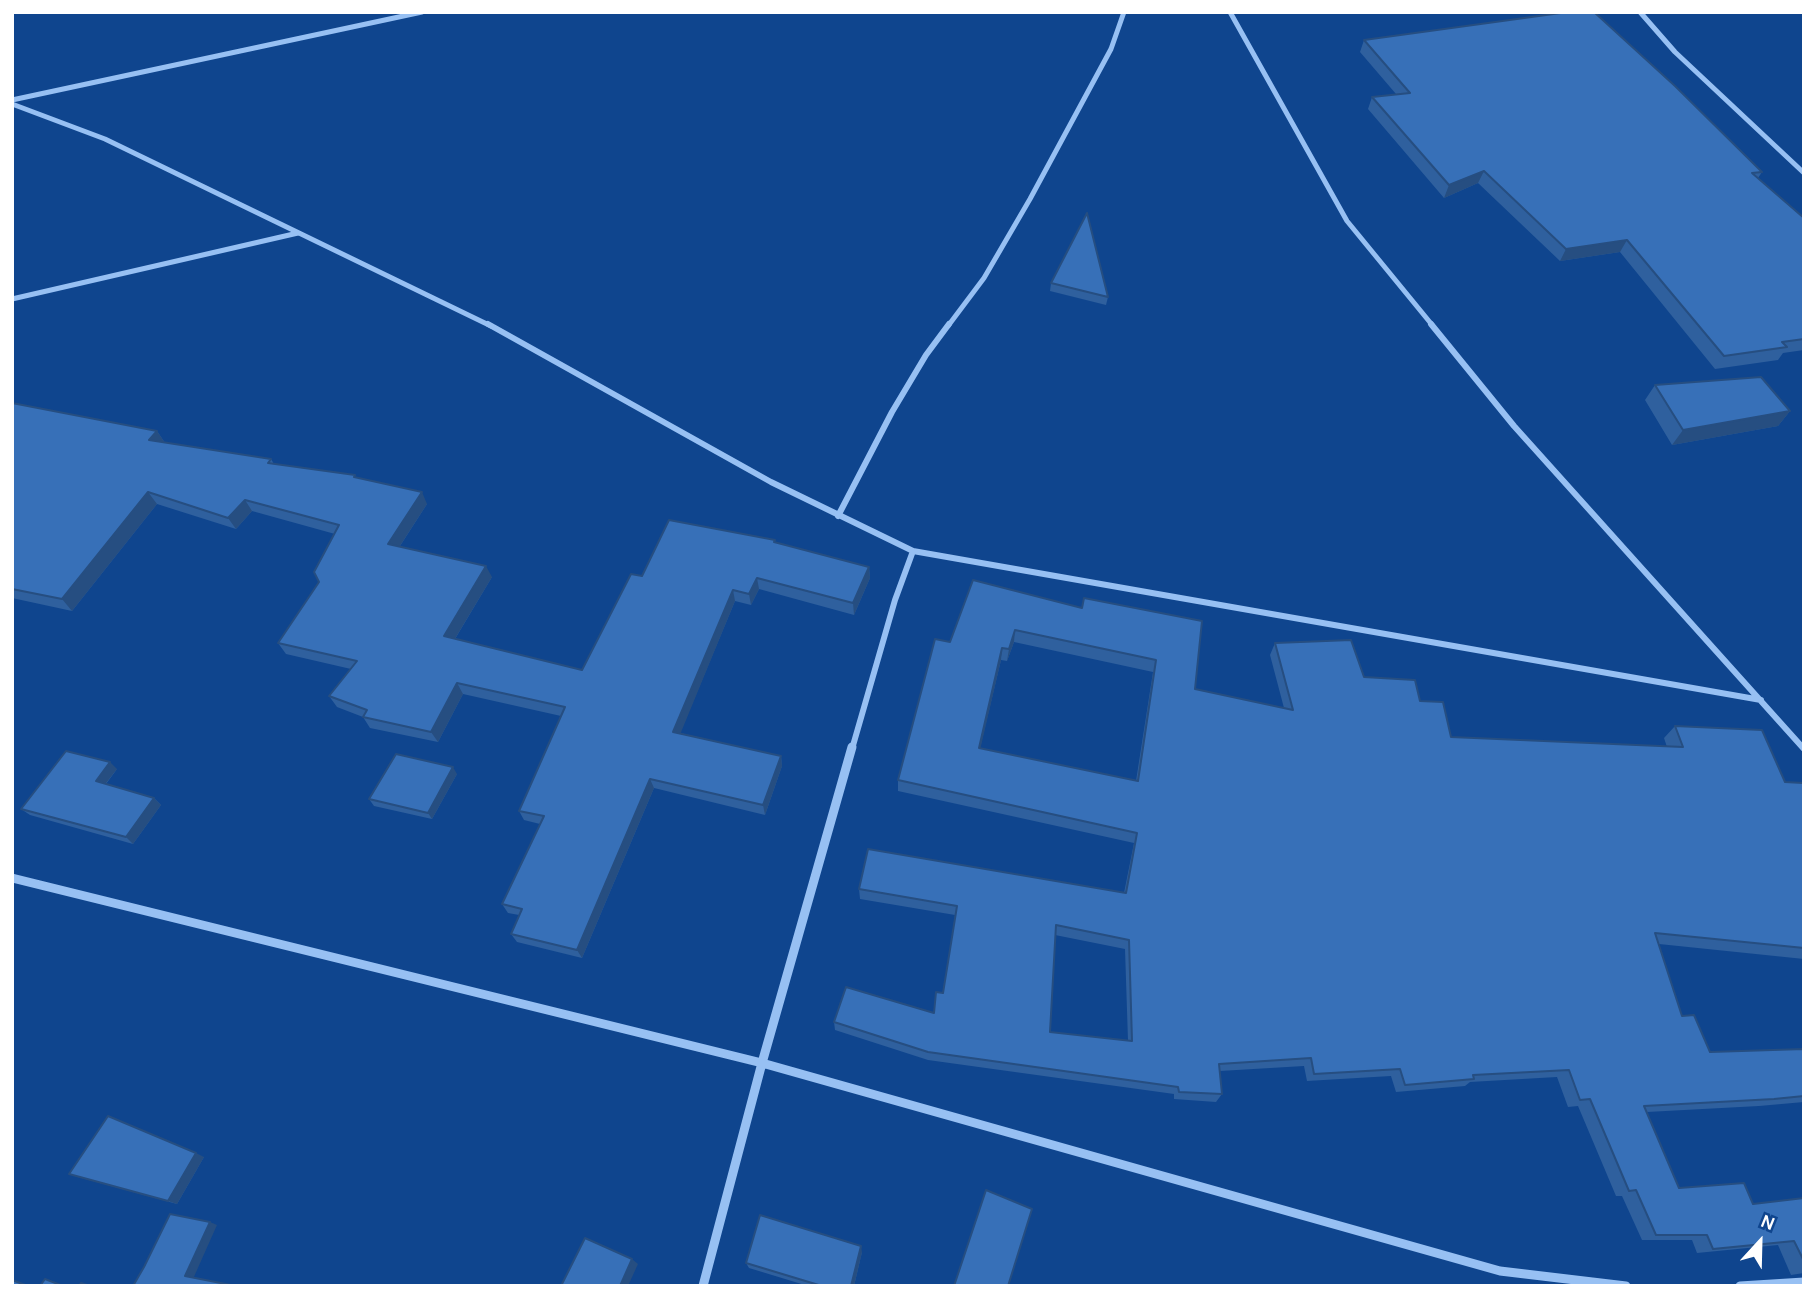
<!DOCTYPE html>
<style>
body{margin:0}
#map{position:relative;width:1816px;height:1298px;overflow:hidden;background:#0f458e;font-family:Karla,sans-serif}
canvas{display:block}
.frame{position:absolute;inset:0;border:14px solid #fff;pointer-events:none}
.north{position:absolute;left:1725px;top:1207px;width:70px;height:70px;-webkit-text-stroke:5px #0f458e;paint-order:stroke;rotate:22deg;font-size:19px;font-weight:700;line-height:28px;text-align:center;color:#fff}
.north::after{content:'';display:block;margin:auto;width:24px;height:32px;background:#fff;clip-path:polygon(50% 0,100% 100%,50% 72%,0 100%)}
</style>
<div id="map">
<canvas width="1816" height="1298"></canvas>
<div class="frame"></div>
<div class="north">N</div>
</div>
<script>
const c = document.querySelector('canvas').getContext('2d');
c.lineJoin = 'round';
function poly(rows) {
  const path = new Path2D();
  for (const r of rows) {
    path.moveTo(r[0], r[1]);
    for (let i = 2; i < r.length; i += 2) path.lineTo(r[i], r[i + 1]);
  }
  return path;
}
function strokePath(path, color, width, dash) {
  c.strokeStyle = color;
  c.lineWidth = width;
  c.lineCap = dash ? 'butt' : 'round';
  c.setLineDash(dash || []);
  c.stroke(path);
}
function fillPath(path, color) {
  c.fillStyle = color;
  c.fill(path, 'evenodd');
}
strokePath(poly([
 [1230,12,1347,221,1433,326],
 [1640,12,1675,52,1804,173],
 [12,100,422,12],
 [12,104,105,139,491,326],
 [12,299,298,233],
 [948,326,984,278,1030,199,1111,49,1124,12]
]), '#97c0f3', 5);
strokePath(poly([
 [488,324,771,482,913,551,1761,700],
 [1431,324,1514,426,1804,749],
 [838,516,892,412,926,355,949,324],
 [852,749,895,600,913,551]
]), '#97c0f3', 6);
strokePath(poly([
 [12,878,762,1063,1500,1271,1626,1286],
 [703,1286,762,1063,852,747],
 [1740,1286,1804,1282]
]), '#97c0f3', 9);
fillPath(poly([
 [1364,40,1762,172,1758,178,1804,218,1804,350,1783,353,1778,360,1715,369,1620,252,1560,261,1478,183,1444,198,1368,109,1372,97,1396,94,1360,52],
 [1051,283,1108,297,1106,305,1050,291],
 [1655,385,1790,411,1778,426,1672,445,1645,400],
 [12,403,157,431,165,443,271,459,274,464,356,478,427,504,400,546,492,577,455,639,582,670,642,576,775,540,775,543,869,567,870,578,854,615,759,589,751,605,735,601,680,733,781,756,782,766,765,815,654,788,582,958,517,942,511,934,519,915,508,913,502,904,540,824,524,820,519,811,561,716,463,694,438,742,370,728,363,717,337,707,329,696,351,669,286,654,278,643,319,582,335,534,252,511,236,529,157,504,72,611,12,598],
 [1084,598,1195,689,1284,708,1270,655,1275,643,1364,677,1420,701,1451,737,1667,747,1664,738,1675,726,1785,782,1804,785,1804,959,1659,944,1682,1016,1710,1052,1804,1049,1804,1102,1759,1106,1647,1112,1679,1188,1753,1204,1804,1198,1804,1273,1791,1275,1778,1245,1697,1253,1692,1240,1642,1240,1622,1196,1616,1196,1578,1106,1568,1107,1557,1077,1470,1082,1465,1086,1396,1092,1391,1076,1307,1081,1304,1066,1220,1071,1222,1094,1216,1102,1174,1099,1174,1094,928,1060,835,1030,834,1022,934,1013,943,993,955,915,860,899,859,889,1124,893,1134,843,898,791,898,780,950,642,1082,608],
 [1014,642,1153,672,1136,781,980,748,1001,660,1007,661],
 [1055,935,1125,949,1128,1041,1050,1032],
 [117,769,106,784,154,798,161,805,133,844,30,815,21,809],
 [457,774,432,819,374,806,369,799],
 [204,1157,177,1204,78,1177,69,1174],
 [862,1252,854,1286,808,1286,749,1268,746,1263]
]), '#2f609e');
fillPath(poly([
 [1484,171,1478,183,1444,198,1449,185],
 [1627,240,1620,252,1560,261,1566,249],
 [1790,411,1778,426,1672,445,1683,430],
 [157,431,165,443,149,440],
 [148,492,157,504,72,611,62,599],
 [422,492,427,504,394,555,388,544],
 [245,500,252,511,236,529,228,518],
 [486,566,492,577,450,647,444,636],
 [869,567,870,578,854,615,853,603],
 [757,578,759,589,751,605,749,594],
 [733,590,735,601,677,742,673,732],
 [1015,630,1014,642,1007,661,1009,649],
 [1002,648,1001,660,978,759,979,748],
 [457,683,463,694,438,742,431,732],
 [781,756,782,766,765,815,763,805],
 [110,762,117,769,103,787,96,781],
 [453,767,457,774,432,819,428,813],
 [650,779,654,788,582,958,577,950],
 [154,798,161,805,133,844,126,837],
 [196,1153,204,1157,177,1204,168,1201],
 [210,1222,217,1225,193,1279,185,1276],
 [861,1246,862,1252,854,1286,851,1286],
 [632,1259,638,1264,628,1286,620,1286]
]), '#264e81');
const building = poly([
 [1568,12,1594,12,1675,86,1762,172,1752,173,1804,218,1804,339,1782,342,1787,347,1724,356,1627,240,1566,249,1484,171,1449,185,1372,97,1410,93,1364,40,1568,12],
 [1087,213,1108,297,1051,283,1087,213],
 [1761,377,1790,411,1683,430,1655,385,1761,377],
 [12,403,157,431,149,440,271,459,268,463,355,475,354,477,422,492,388,544,486,566,444,636,582,670,631,574,642,576,669,520,775,540,774,542,869,567,853,603,757,578,749,594,733,590,673,732,781,756,763,805,650,779,577,950,511,934,522,909,502,904,544,816,519,811,565,707,457,683,431,732,363,717,367,710,329,696,357,661,278,643,319,582,314,572,339,525,245,500,228,518,148,492,62,599,12,589,12,403],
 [973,580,1082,608,1084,598,1202,621,1195,689,1293,710,1275,643,1351,640,1364,677,1415,680,1420,701,1443,702,1451,737,1683,747,1675,726,1762,730,1785,782,1803,783,1804,785,1804,948,1655,933,1682,1016,1694,1015,1710,1052,1804,1049,1804,1096,1774,1099,1644,1106,1679,1188,1744,1183,1753,1204,1804,1198,1804,1261,1794,1241,1713,1249,1707,1235,1656,1235,1636,1190,1629,1191,1590,1099,1580,1100,1569,1070,1473,1075,1474,1079,1405,1085,1400,1069,1314,1074,1311,1058,1219,1064,1222,1094,1179,1092,1178,1087,928,1052,834,1022,846,987,934,1013,936,992,943,993,957,906,859,889,868,849,1126,893,1137,833,898,780,935,639,950,642,973,580],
 [1015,630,1156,660,1138,781,979,748,1002,648,1009,649,1015,630],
 [1056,925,1129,940,1132,1041,1050,1032,1056,925],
 [66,751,110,762,96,781,154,798,126,837,21,809,66,751],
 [396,754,453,767,428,813,369,799,396,754],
 [108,1116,196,1153,168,1201,69,1174,108,1116],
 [986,1190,1032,1209,1008,1286,954,1286,986,1190],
 [170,1214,210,1222,185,1276,236,1286,133,1286,144,1267,170,1214],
 [760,1215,861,1246,851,1286,822,1286,746,1263,760,1215],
 [585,1238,632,1259,620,1286,561,1286,585,1238],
 [45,1279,63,1286,40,1286,45,1279],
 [12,1280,28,1286,12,1286,12,1280],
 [81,1283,90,1286,79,1286,81,1283]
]);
fillPath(building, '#3770b8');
strokePath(building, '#264e81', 2);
</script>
